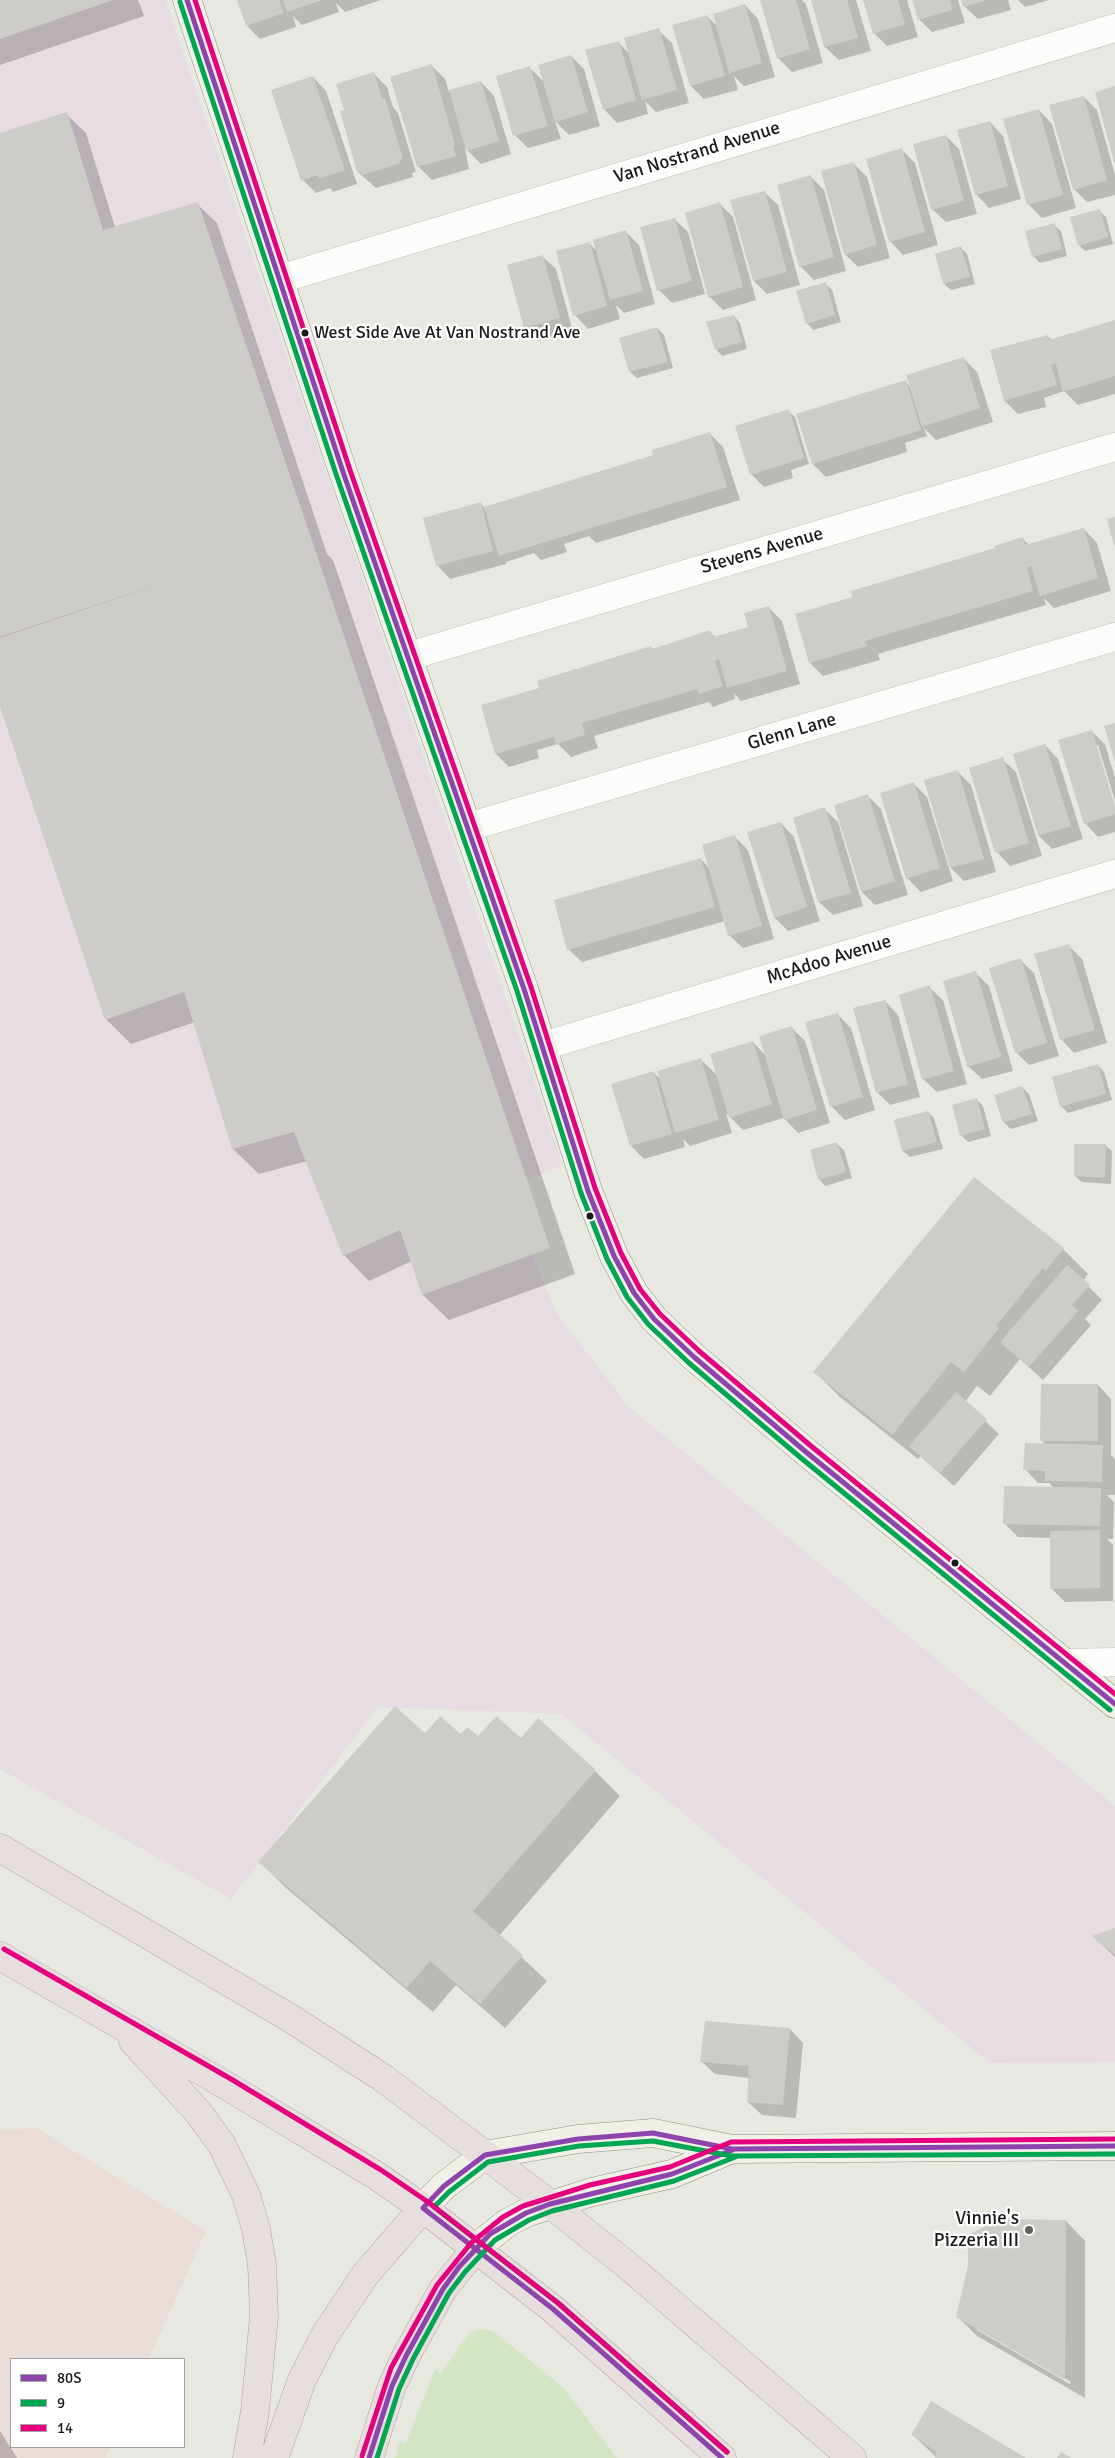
<!DOCTYPE html>
<style>
body{margin:0}
#map{position:relative;width:1115px;height:2458px;overflow:hidden;background:#e8e8e3;font-family:Signika,sans-serif}
canvas{display:block}
.legend{position:absolute;left:10px;top:2358px;width:175px;height:90px;box-sizing:border-box;background:#fff;border:1px solid #a3a3a3;margin:0;padding:6px 9px;list-style:none;font-size:15px;color:#1a1a1a}
.legend li{display:flex;align-items:center;gap:10px;height:25px}
.legend b{width:25px;border:1px solid #a3a3a3}
</style>
<div id="map">
<canvas width="1115" height="2458"></canvas>
<ul class="legend">
<li><b style="height:6px;background:#8e44ad"></b>80S</li>
<li><b style="height:6px;background:#00a651"></b>9</li>
<li><b style="height:6px;background:#e5007d"></b>14</li>
</ul>
</div>
<script>
const c = document.querySelector('canvas').getContext('2d');
c.lineJoin = 'round';
function fillPath(path, color) {
  c.fillStyle = color;
  c.fill(path, 'evenodd');
}
function poly(rows) {
  const path = new Path2D();
  for (const r of rows) {
    path.moveTo(r[0], r[1]);
    for (let i = 2; i < r.length; i += 2) path.lineTo(r[i], r[i + 1]);
  }
  return path;
}
function strokePath(path, color, width, dash) {
  c.strokeStyle = color;
  c.lineWidth = width;
  c.lineCap = dash ? 'butt' : 'round';
  c.setLineDash(dash || []);
  c.stroke(path);
}
function drawText(font, color, halo, rows, align = 'center') {
  c.font = font + ' Signika,sans-serif';
  c.lineWidth = 4.5;
  c.setLineDash([]);
  c.textBaseline = 'middle';
  c.strokeStyle = halo;
  c.fillStyle = color;
  for (const [text, x, y, turn = 0] of rows) {
    c.save();
    c.translate(x, y);
    c.rotate((+turn || 0) * Math.PI / 180);
    c.textAlign = isNaN(turn) ? turn : align;
    if (halo) c.strokeText(text, 0, 0);
    c.fillText(text, 0, 0);
    c.restore();
  }
}
fillPath(poly([
 [36,2128,206,2231,149,2359,11,2359,11,2447,110,2447,105,2458,0,2458,0,2130]
]), '#eadcd9');
fillPath(poly([
 [0,0,165,0,563,1166,504,1187,557,1314,629,1407,1115,1806,1115,2062,990,2063,561,1714,378,1707,231,1899,0,1769]
]), '#e6dce1');
fillPath(poly([
 [482,2329,493,2331,563,2387,617,2458,395,2458,399,2442,406,2443,435,2369,441,2373,470,2332]
]), '#d3e5c3');
fillPath(poly([
 [0,0,138,0,144,16,0,65],
 [238,0,381,0,345,12,336,3,339,12,302,25,293,16,296,27,260,39,247,26],
 [762,0,802,0,806,4,823,63,792,72,778,58],
 [812,0,856,0,871,51,839,60,825,47],
 [864,0,907,0,918,37,887,46,874,33],
 [913,0,958,0,965,23,932,32,919,19],
 [963,0,1008,0,1011,10,978,19,964,6],
 [1018,0,1049,0,1025,7],
 [745,5,758,19,775,77,744,86,734,76,738,90,704,99,691,86,674,26,707,16,718,27],
 [658,30,672,43,689,103,656,112,645,101,648,114,617,123,604,109,618,42,630,54],
 [571,56,584,69,600,126,569,135,555,121,561,139,528,148,515,135,530,68,544,82],
 [432,66,445,79,449,92,481,82,494,96,511,154,481,164,465,148,469,169,432,180,418,166],
 [374,74,387,87,393,107,398,113,416,172,412,173,413,177,376,188,358,172,341,112,346,111],
 [313,77,326,91,357,184,333,192,330,188,316,193,303,180],
 [1084,97,1097,110,1115,175,1115,195,1087,202,1074,189],
 [1039,110,1052,124,1076,208,1042,218,1028,204],
 [66,114,86,133,115,227,197,204,217,223,327,554,333,560,575,1274,449,1320,423,1295,412,1261,369,1281,344,1255,307,1161,259,1174,233,1149,195,1022,131,1044,106,1019,0,703,0,134],
 [990,122,1003,136,1021,199,989,208,976,194],
 [946,136,959,149,977,214,946,222,932,209],
 [902,150,915,163,938,245,903,255,890,241],
 [853,163,867,177,890,258,858,267,845,254],
 [811,177,824,190,846,271,814,280,800,266],
 [764,192,778,205,800,285,767,294,754,281],
 [720,204,733,217,756,300,723,310,709,296],
 [1099,210,1106,217,1113,244,1085,251,1079,245],
 [674,219,688,232,705,294,672,303,659,290],
 [1054,225,1061,231,1067,256,1040,263,1034,257,1027,232],
 [626,232,639,245,655,304,624,313,616,305,620,319,588,329,575,315,589,243,598,252],
 [960,247,967,254,975,284,951,290,944,284,936,254],
 [542,256,556,269,573,332,539,341,525,328,508,265],
 [826,284,832,290,841,322,813,330,807,323],
 [734,316,740,323,747,349,722,356,716,349],
 [1115,322,1115,394,1078,405,1064,391,1044,398,1046,407,1018,414,1005,401,992,351,1048,336,1052,340],
 [657,328,664,335,673,368,637,378,630,372],
 [964,359,977,372,993,422,936,440,924,428,927,436,905,443,907,452,826,477,813,464,906,382,910,387],
 [788,411,795,417,809,464,791,470,793,478,764,487,751,474],
 [710,434,723,447,740,500,596,543,589,536,564,544,567,552,541,560,534,553,506,562,506,564,450,579,437,565,481,504,485,508,655,455],
 [1084,529,1097,543,1111,591,1054,608,1044,598,1046,605,878,654,880,660,823,676,810,663,854,598,1023,539,1029,545],
 [769,608,782,621,800,684,741,701,734,693,735,699,713,707,709,702,594,736,598,748,571,757,558,744,537,750,539,758,509,767,496,754,539,689,651,647,654,650,710,632,716,638,750,628],
 [1091,731,1105,744,1115,778,1115,801,1098,745,1095,745,1115,810,1115,832,1098,837,1085,823],
 [1045,745,1058,759,1083,839,1052,849,1039,836],
 [1002,759,1016,772,1042,856,1010,866,997,852],
 [957,771,971,785,996,872,964,881,951,868],
 [913,783,927,797,953,881,921,892,907,878],
 [868,796,881,809,908,895,875,905,862,892],
 [824,809,838,822,863,906,833,915,819,902,794,818],
 [781,823,794,837,820,921,788,931,775,918],
 [735,837,748,850,774,939,743,948,729,935,725,921,582,962,568,949,701,859,710,869],
 [1068,945,1082,959,1107,1043,1074,1053,1061,1039],
 [1020,960,1034,973,1059,1056,1029,1065,1016,1052],
 [976,973,989,986,1013,1071,982,1079,968,1066],
 [929,987,943,1000,967,1084,937,1092,923,1079],
 [885,1001,898,1015,920,1097,890,1105,877,1092],
 [837,1014,851,1028,875,1110,845,1120,831,1106],
 [791,1027,805,1041,830,1123,798,1133,784,1118,743,1130,726,1113,732,1133,690,1146,683,1139,685,1147,644,1159,631,1146,612,1085,653,1072,661,1080,700,1059,718,1076,753,1042,766,1056],
 [1098,1065,1104,1072,1112,1100,1068,1113,1061,1106],
 [1022,1087,1029,1094,1038,1121,1011,1129,1004,1123,996,1096],
 [977,1100,983,1106,991,1136,968,1142,962,1136,954,1106],
 [928,1112,934,1118,943,1149,910,1157,903,1151,895,1120],
 [837,1144,844,1150,852,1178,825,1186,819,1179],
 [1105,1145,1112,1151,1111,1184,1082,1182,1075,1176],
 [1063,1249,1088,1274,1083,1281,1102,1300,1085,1319,1091,1325,1043,1380,1020,1359,990,1396,977,1386,965,1402,999,1434,954,1486,920,1456,918,1459,840,1397,815,1372],
 [1098,1385,1111,1399,1111,1455,1115,1459,1115,1495,1107,1495,1114,1502,1113,1539,1107,1539,1113,1545,1113,1601,1065,1602,1051,1588,1051,1538,1018,1537,1005,1524,1054,1488,1049,1483,1038,1483,1025,1469,1046,1445,1041,1440],
 [425,1734,521,1740,595,1771,620,1796,499,1936,547,1981,505,2028,456,1985,433,2012,285,1887,260,1862],
 [1115,1929,1115,1957,1094,1937],
 [790,2029,803,2043,796,2118,762,2115,748,2102,749,2078,715,2074,701,2061],
 [1066,2221,1085,2241,1085,2398,977,2336,957,2316],
 [977,2327,1071,2382,1070,2384,977,2330],
 [0,2431,17,2458,0,2458],
 [913,2435,1024,2458,937,2458]
]), '#0003');
fillPath(poly([
 [0,0,113,0,0,39],
 [237,0,279,0,284,13,246,26],
 [283,0,322,0,287,12],
 [760,0,796,0,810,49,777,59],
 [811,0,847,0,858,38,824,47],
 [863,0,898,0,905,24,873,34],
 [912,0,950,0,952,10,918,20],
 [961,0,984,0,984,1,963,7],
 [745,4,762,63,729,73,713,14],
 [708,15,725,76,690,86,672,25],
 [659,28,677,90,642,100,624,38],
 [619,41,636,100,603,110,585,50],
 [571,55,588,112,555,122,538,65],
 [432,64,455,145,453,145,456,156,417,167,390,77],
 [530,66,548,126,513,136,496,76],
 [374,72,382,99,385,98,403,159,399,160,400,163,362,175,360,171,357,172,340,111,344,110,336,84],
 [313,76,345,170,319,179,317,175,301,181,271,90],
 [481,81,499,141,466,151,449,90],
 [1115,86,1115,162,1114,162,1095,92],
 [1084,96,1107,180,1073,190,1049,105],
 [1039,109,1063,195,1027,205,1003,119],
 [67,112,103,230,198,202,550,1248,422,1295,400,1230,343,1256,294,1132,232,1149,184,992,105,1020,0,707,0,638,195,572,0,637,0,133],
 [990,121,1008,186,975,195,957,130],
 [946,135,964,201,931,210,913,144],
 [902,148,925,232,889,242,866,159],
 [854,162,877,245,844,255,821,171],
 [811,175,834,257,799,267,777,185],
 [765,191,787,272,753,281,730,200],
 [720,202,743,287,708,297,685,213],
 [1100,209,1108,237,1078,246,1070,217],
 [675,218,692,281,657,291,640,227],
 [1055,223,1062,249,1032,257,1025,231],
 [626,230,643,291,610,300,593,240],
 [590,242,607,306,573,316,556,251],
 [961,246,970,277,943,284,935,254],
 [543,255,560,318,524,328,507,265],
 [826,282,835,315,806,324,796,291],
 [734,315,742,342,715,350,706,322],
 [1115,320,1115,376,1063,392,1056,364,1051,365,1057,385,1004,401,990,350,1048,335,1049,340],
 [657,327,668,362,629,372,619,338],
 [964,357,980,408,922,427,906,375],
 [906,380,921,430,812,464,796,414],
 [789,409,804,458,750,475,735,426],
 [710,432,727,487,499,556,484,507,653,455,652,450],
 [481,502,493,551,436,566,423,518],
 [1115,517,1115,546,1114,546,1107,519],
 [1084,528,1098,578,1040,596,1031,566,1027,568,1033,591,865,641,867,646,809,663,795,614,852,597,851,591,995,548,994,546,1023,537,1025,545],
 [769,606,787,671,727,688,719,659,715,661,723,686,699,694,697,689,582,723,585,735,556,744,554,737,495,754,481,705,539,688,537,681,651,646,652,649,710,630,713,637,748,627,744,613],
 [1115,723,1115,762,1104,726],
 [1092,730,1115,806,1115,814,1084,824,1058,740],
 [1045,744,1071,826,1038,836,1013,754],
 [1003,757,1029,843,995,853,969,768],
 [958,770,984,859,950,868,924,780],
 [914,782,940,868,906,879,880,793],
 [868,794,895,881,861,892,834,805],
 [825,807,851,893,818,902,793,818],
 [781,822,807,907,774,918,747,832],
 [735,835,762,926,728,936,702,845],
 [701,858,715,907,567,950,554,900],
 [1069,944,1095,1030,1060,1040,1034,954],
 [1021,958,1047,1043,1015,1053,989,968],
 [976,971,1001,1057,967,1067,943,981],
 [930,985,954,1071,922,1080,899,995],
 [885,1000,908,1084,876,1093,853,1008],
 [838,1013,863,1097,830,1107,805,1022],
 [792,1026,817,1110,784,1120,759,1036],
 [753,1041,772,1104,729,1118,710,1054],
 [701,1058,719,1120,675,1133,657,1071],
 [1098,1064,1106,1094,1060,1107,1052,1077],
 [654,1071,672,1134,630,1146,611,1084],
 [1022,1086,1032,1114,1003,1123,994,1095],
 [977,1098,985,1129,960,1136,952,1105],
 [928,1111,937,1142,902,1151,894,1120],
 [837,1142,846,1172,818,1180,810,1150],
 [1074,1144,1106,1144,1105,1178,1074,1176],
 [974,1177,1064,1248,1046,1271,1043,1268,996,1326,999,1328,964,1372,951,1362,892,1435,813,1372],
 [1067,1265,1090,1285,1072,1305,1078,1311,1029,1367,1000,1342],
 [1041,1384,1098,1384,1098,1441,1040,1441],
 [956,1392,987,1419,940,1473,909,1446],
 [1025,1443,1103,1445,1102,1482,1045,1481,1045,1471,1023,1470],
 [1004,1486,1101,1488,1100,1526,1003,1524],
 [1100,1530,1100,1588,1050,1589,1050,1531],
 [395,1706,425,1733,440,1716,461,1734,467,1727,478,1736,496,1716,521,1738,538,1718,596,1770,473,1911,523,1955,480,2004,430,1961,407,1988,258,1862],
 [1115,1928,1115,1955,1092,1936],
 [705,2021,790,2028,783,2105,747,2102,749,2066,700,2062],
 [999,2219,1066,2220,1065,2380,956,2317,968,2265,968,2235],
 [931,2401,1026,2458,935,2458,937,2452,911,2435],
 [1061,2452,1072,2458,1057,2458]
]), '#cdccc8');
const street = poly([
 [280,279,1115,28],
 [409,656,1115,447],
 [468,827,1115,637],
 [543,1046,1115,874],
 [1067,1663,1115,1662]
]);
const secondary = poly([
 [187,0,343,472,524,989,588,1191,614,1256,634,1293,654,1319,694,1357,806,1452,1115,1704],
 [423,2208,444,2186,485,2155,578,2139,653,2133,732,2149,1115,2146],
 [476,2248,507,2223,526,2213,592,2192,672,2174,732,2149]
]);
const highway = poly([
 [0,1848,290,2018,383,2078,550,2204,627,2265,852,2458],
 [0,1956,227,2086,377,2176,423,2208,553,2309,722,2458],
 [133,2041,198,2112,222,2145,246,2195,256,2229,262,2265,264,2316,255,2411,247,2458],
 [274,2458,302,2380,325,2335,365,2275,423,2208],
 [369,2458,392,2386,406,2356,443,2289,476,2248]
]);
strokePath(street, '#c1c1bf', 29);
strokePath(secondary, '#8d917d', 29);
strokePath(highway, '#ba9ea3', 29);
strokePath(street, '#fcfcfb', 28);
strokePath(secondary, '#f0f0e9', 28);
strokePath(highway, '#e7dede', 28);
strokePath(poly([
 [187,0,343,472,524,989,588,1191,614,1256,634,1293,654,1319,694,1357,806,1452,1115,1704],
 [369,2458,392,2386,406,2356,443,2289,459,2267,490,2234,526,2213,550,2204,672,2174,735,2149],
 [722,2458,553,2309,423,2208,444,2186,485,2155,578,2139,653,2133,732,2149,1115,2146]
]), '#8e44ad', 5);
strokePath(poly([
 [180,2,336,474,517,991,581,1193,607,1259,627,1297,648,1324,689,1363,801,1458,1110,1710],
 [727,2452,558,2303,434,2207,449,2192,488,2162,579,2146,653,2141,732,2156,1115,2154],
 [377,2458,399,2389,413,2359,449,2293,465,2272,495,2240,529,2220,552,2211,674,2181,738,2156]
]), '#00a651', 5);
strokePath(poly([
 [195,0,350,470,531,987,595,1188,621,1253,640,1289,660,1314,699,1351,811,1446,1115,1694],
 [4,1949,231,2079,381,2170,428,2202,558,2303,727,2452],
 [362,2456,391,2368,437,2285,471,2243,503,2217,523,2206,590,2185,670,2167,731,2142,1115,2139]
]), '#e5007d', 5);
for (const [x, y, r, color] of [
 [305,333,4.5,"#1a1a1a"],
 [590,1216,4.5,"#1a1a1a"],
 [955,1563,4.5,"#1a1a1a"],
 [1029,2230,5,"#626260"]
]) {
  const dot = new Path2D();
  dot.arc(x, y, r, 0, 2 * Math.PI);
  c.fillStyle = color;
  c.fill(dot);
  strokePath(dot, '#fff', 2);
}
drawText('18px', '#1a1a1a', '#fff', [
 ["West Side Ave At Van Nostrand Ave",314,333]
], 'left');
drawText('19px', '#1a1a1a', '#fff', [
 ["Van Nostrand Avenue",697,153,-17],
 ["Stevens Avenue",762,551,-16],
 ["Glenn Lane",792,732,-16],
 ["McAdoo Avenue",829,960,-17]
]);
drawText('19px', '#1a1a1a', '#fff', [
 ["Vinnie's",1019,2219],
 ["Pizzeria III",1019,2241]
], 'right');
</script>
